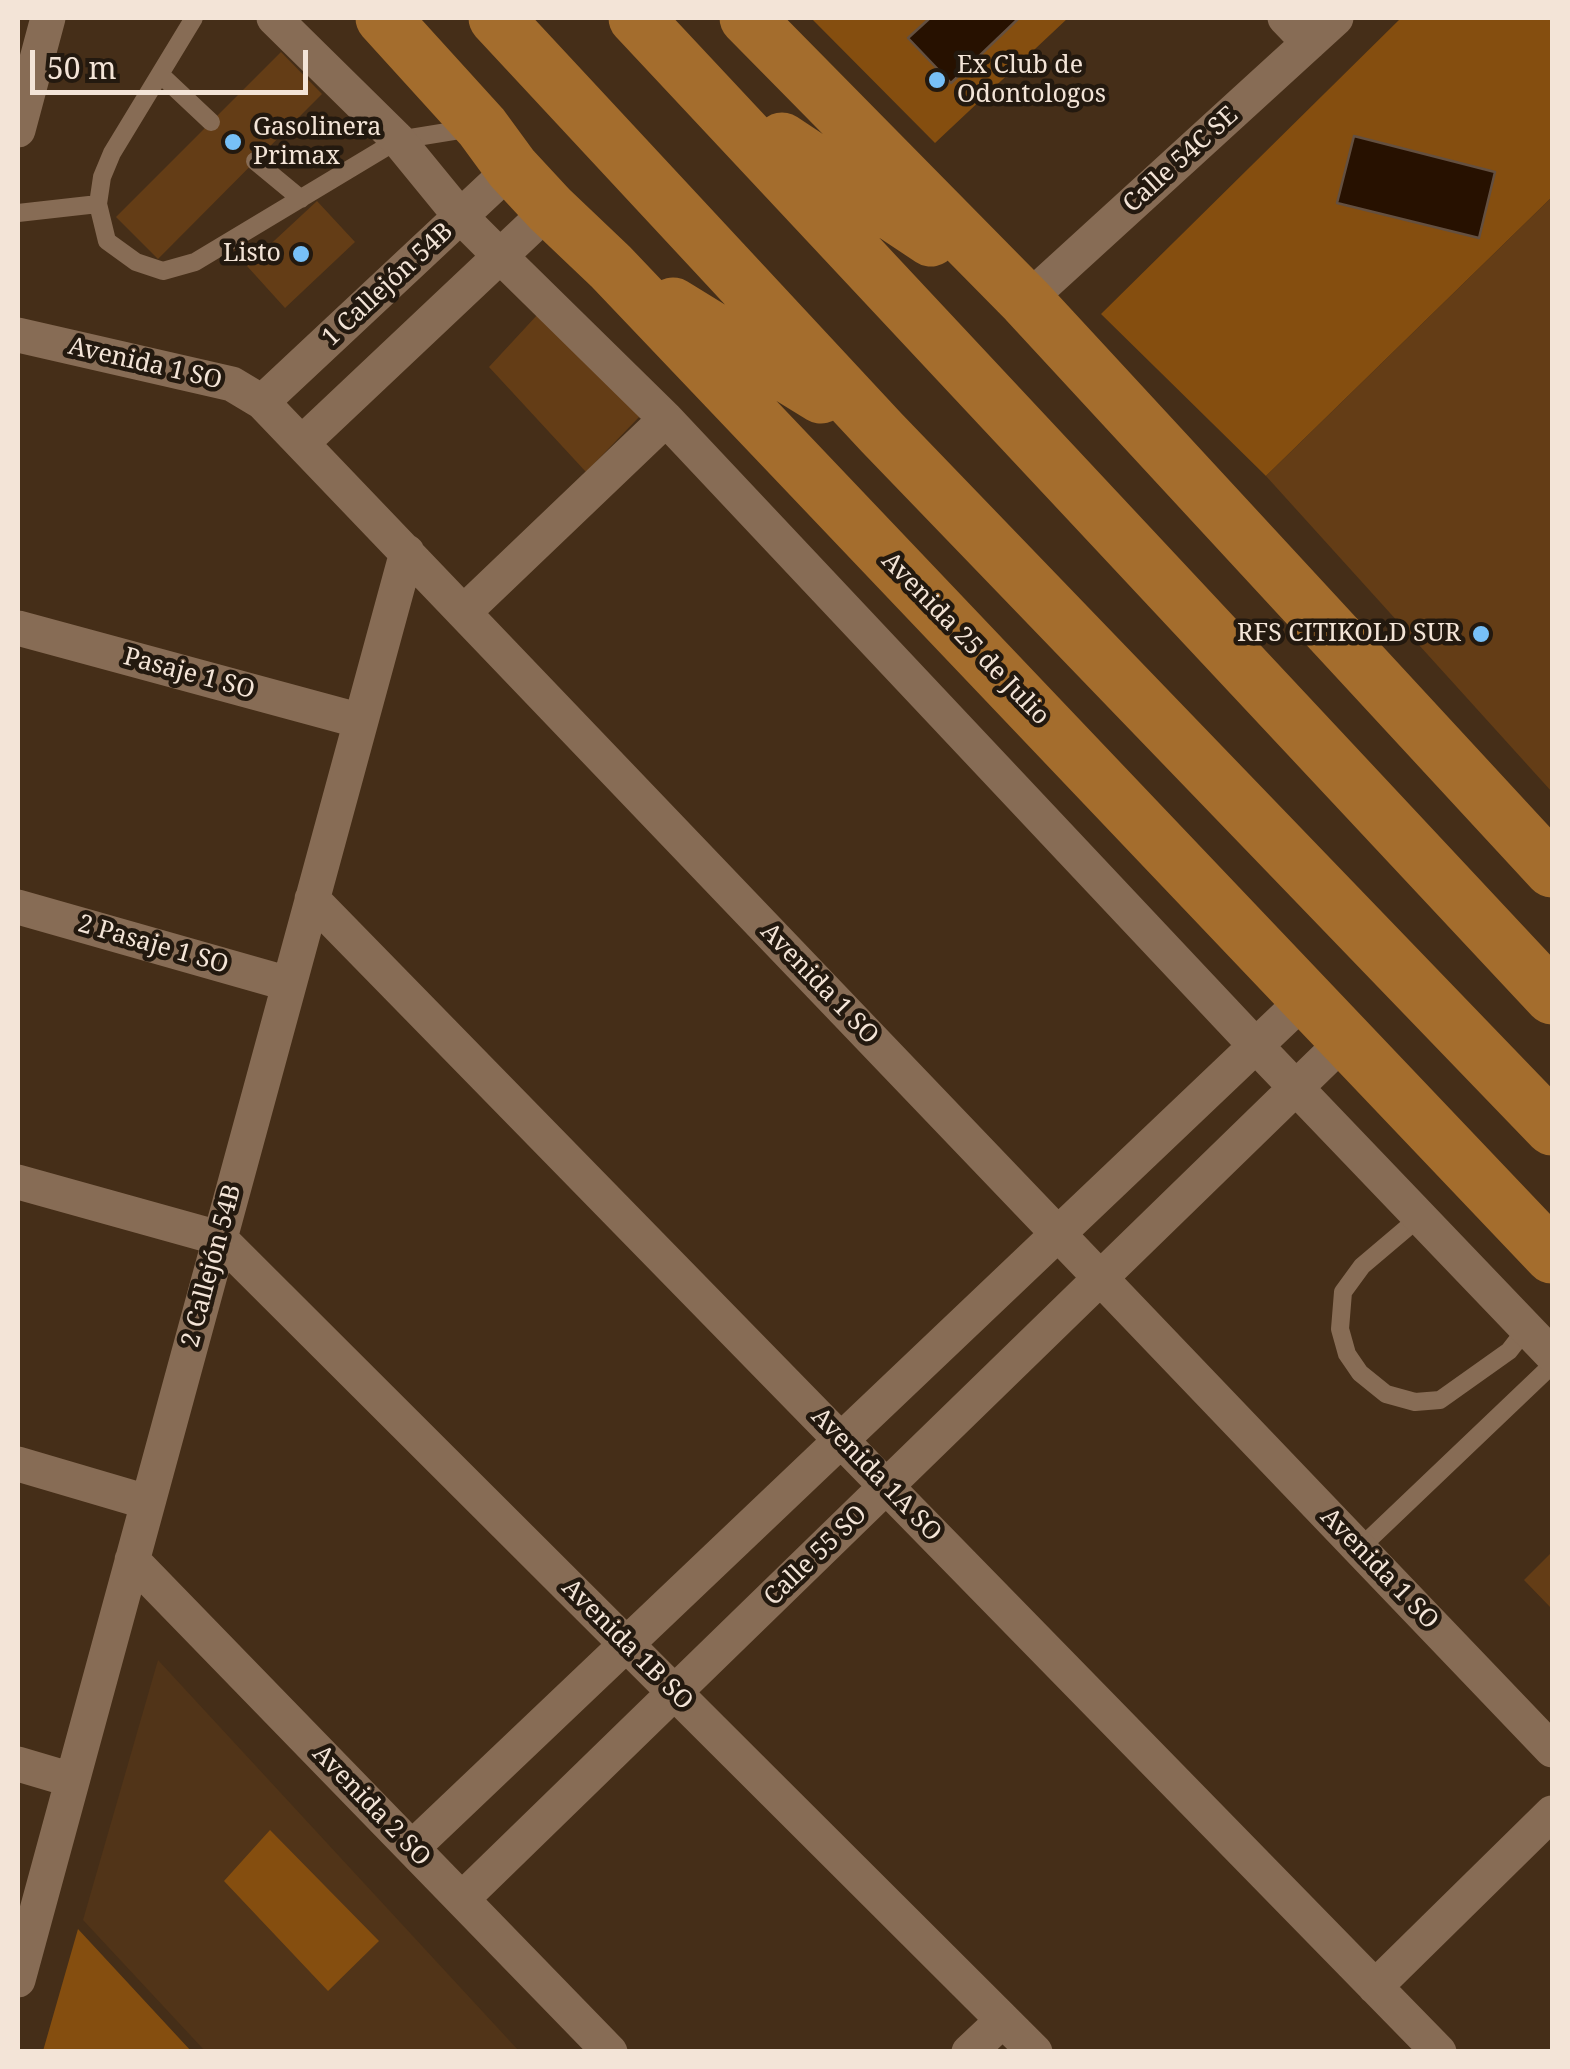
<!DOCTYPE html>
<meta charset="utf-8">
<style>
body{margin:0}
#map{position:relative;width:1570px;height:2069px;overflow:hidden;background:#452e18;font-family:"Noto Serif",serif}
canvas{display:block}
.frame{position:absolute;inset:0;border:20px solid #f3e4d7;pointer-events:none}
.scale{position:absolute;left:30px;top:50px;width:278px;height:45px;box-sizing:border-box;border:5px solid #f3e4d7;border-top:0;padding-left:12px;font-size:30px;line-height:35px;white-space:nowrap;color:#f3e4d7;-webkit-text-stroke:8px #23190f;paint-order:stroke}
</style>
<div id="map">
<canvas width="1570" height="2069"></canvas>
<div class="frame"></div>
<div class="scale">50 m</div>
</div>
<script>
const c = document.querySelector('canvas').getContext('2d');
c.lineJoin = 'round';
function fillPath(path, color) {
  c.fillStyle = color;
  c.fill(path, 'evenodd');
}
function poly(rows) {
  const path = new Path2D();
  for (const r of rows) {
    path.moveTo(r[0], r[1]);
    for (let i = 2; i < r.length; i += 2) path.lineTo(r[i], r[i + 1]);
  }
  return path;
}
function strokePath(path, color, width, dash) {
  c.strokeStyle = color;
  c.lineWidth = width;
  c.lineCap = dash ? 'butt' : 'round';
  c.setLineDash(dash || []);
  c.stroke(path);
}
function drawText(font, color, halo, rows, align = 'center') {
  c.font = font + ' "Noto Serif",serif';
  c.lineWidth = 9;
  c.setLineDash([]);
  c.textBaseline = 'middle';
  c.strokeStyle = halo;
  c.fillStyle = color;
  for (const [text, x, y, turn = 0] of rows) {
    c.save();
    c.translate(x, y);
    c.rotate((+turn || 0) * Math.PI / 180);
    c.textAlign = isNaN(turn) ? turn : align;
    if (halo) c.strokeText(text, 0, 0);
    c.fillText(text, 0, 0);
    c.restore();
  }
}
fillPath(poly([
 [158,1660,519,2051,205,2051,83,1920]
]), '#513418');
fillPath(poly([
 [811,18,1068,18,935,143],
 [1401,18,1552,18,1552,197,1266,476,1101,314],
 [270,1830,379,1941,328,1991,224,1881],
 [78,1929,191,2051,43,2051]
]), '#854e0f');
const water = poly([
 [930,18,1019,18,951,83,908,38,930,18],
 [1354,136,1495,172,1479,238,1337,203,1354,136]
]);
fillPath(water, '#271100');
strokePath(water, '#645040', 2.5);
fillPath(poly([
 [281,52,322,94,158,259,116,217],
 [1552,197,1552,792,1266,476],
 [317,201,355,242,285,308,247,266],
 [539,313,641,415,586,472,489,367],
 [1552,1552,1552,1609,1524,1580]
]), '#643d16');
strokePath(poly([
 [194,18,112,153,102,177,98,204,107,241,136,262,163,271,195,262,398,140,472,128],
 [161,75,211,122],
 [255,161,301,199],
 [18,213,98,204],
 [1421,1216,1362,1266,1343,1292,1340,1329,1347,1354,1360,1373,1386,1394,1415,1402,1440,1400,1509,1351,1527,1328],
 [1360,1548,1552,1365]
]), '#876c55', 18);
strokePath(poly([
 [274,18,398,140,461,217,499,255,666,419,1256,1046,1552,1355],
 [1285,18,1309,43],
 [18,130,48,18],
 [1026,301,1336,18],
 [18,335,232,384,262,402,1552,1750],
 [262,402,512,168],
 [302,443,550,209],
 [464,612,666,419],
 [18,628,361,721],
 [312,899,1439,2052],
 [18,907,289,984],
 [18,1182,219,1238,1035,2052],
 [18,1464,147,1502],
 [132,1560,610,2052],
 [18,1764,72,1780],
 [412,1848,1307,997],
 [462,1899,1346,1039],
 [18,1980,407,552],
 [1375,1987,1552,1813],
 [969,2052,1003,2020]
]), '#876c55', 35);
strokePath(poly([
 [383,18,482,127,512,168,550,209,611,267,1552,1256],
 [496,18,882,433,1552,1128],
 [636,18,1552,997],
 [747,18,1026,301,1552,870],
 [782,140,931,239],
 [673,305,821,396]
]), '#a46d2d', 55);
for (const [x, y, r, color] of [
 [937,80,10,"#77c0f7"],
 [233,142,10,"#77c0f7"],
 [301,254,10,"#77c0f7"],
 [1481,634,10,"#77c0f7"]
]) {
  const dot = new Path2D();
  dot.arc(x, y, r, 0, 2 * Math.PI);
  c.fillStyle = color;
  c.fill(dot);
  strokePath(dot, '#23190f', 4);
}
drawText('25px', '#f3e4d7', '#23190f', [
 ["Ex Club de",957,66],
 ["Odontologos",957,95],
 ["Gasolinera",253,128],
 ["Primax",253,157],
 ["Listo",281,254,"right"],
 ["RFS CITIKOLD SUR",1461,634,"right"]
], 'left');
drawText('25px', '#f3e4d7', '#23190f', [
 ["Calle 54C SE",1181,160,-42],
 ["1 Callejón 54B",388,285,-43],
 ["Avenida 1 SO",145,364,13],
 ["Avenida 25 de Julio",965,639,46],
 ["Pasaje 1 SO",189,674,15],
 ["2 Pasaje 1 SO",153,945,16],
 ["Avenida 1 SO",819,984,46],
 ["2 Callejón 54B",212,1266,-75],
 ["Avenida 1A SO",876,1475,46],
 ["Calle 55 SO",816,1556,-44],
 ["Avenida 1 SO",1379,1569,46],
 ["Avenida 1B SO",627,1645,45],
 ["Avenida 2 SO",371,1806,46]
]);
</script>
